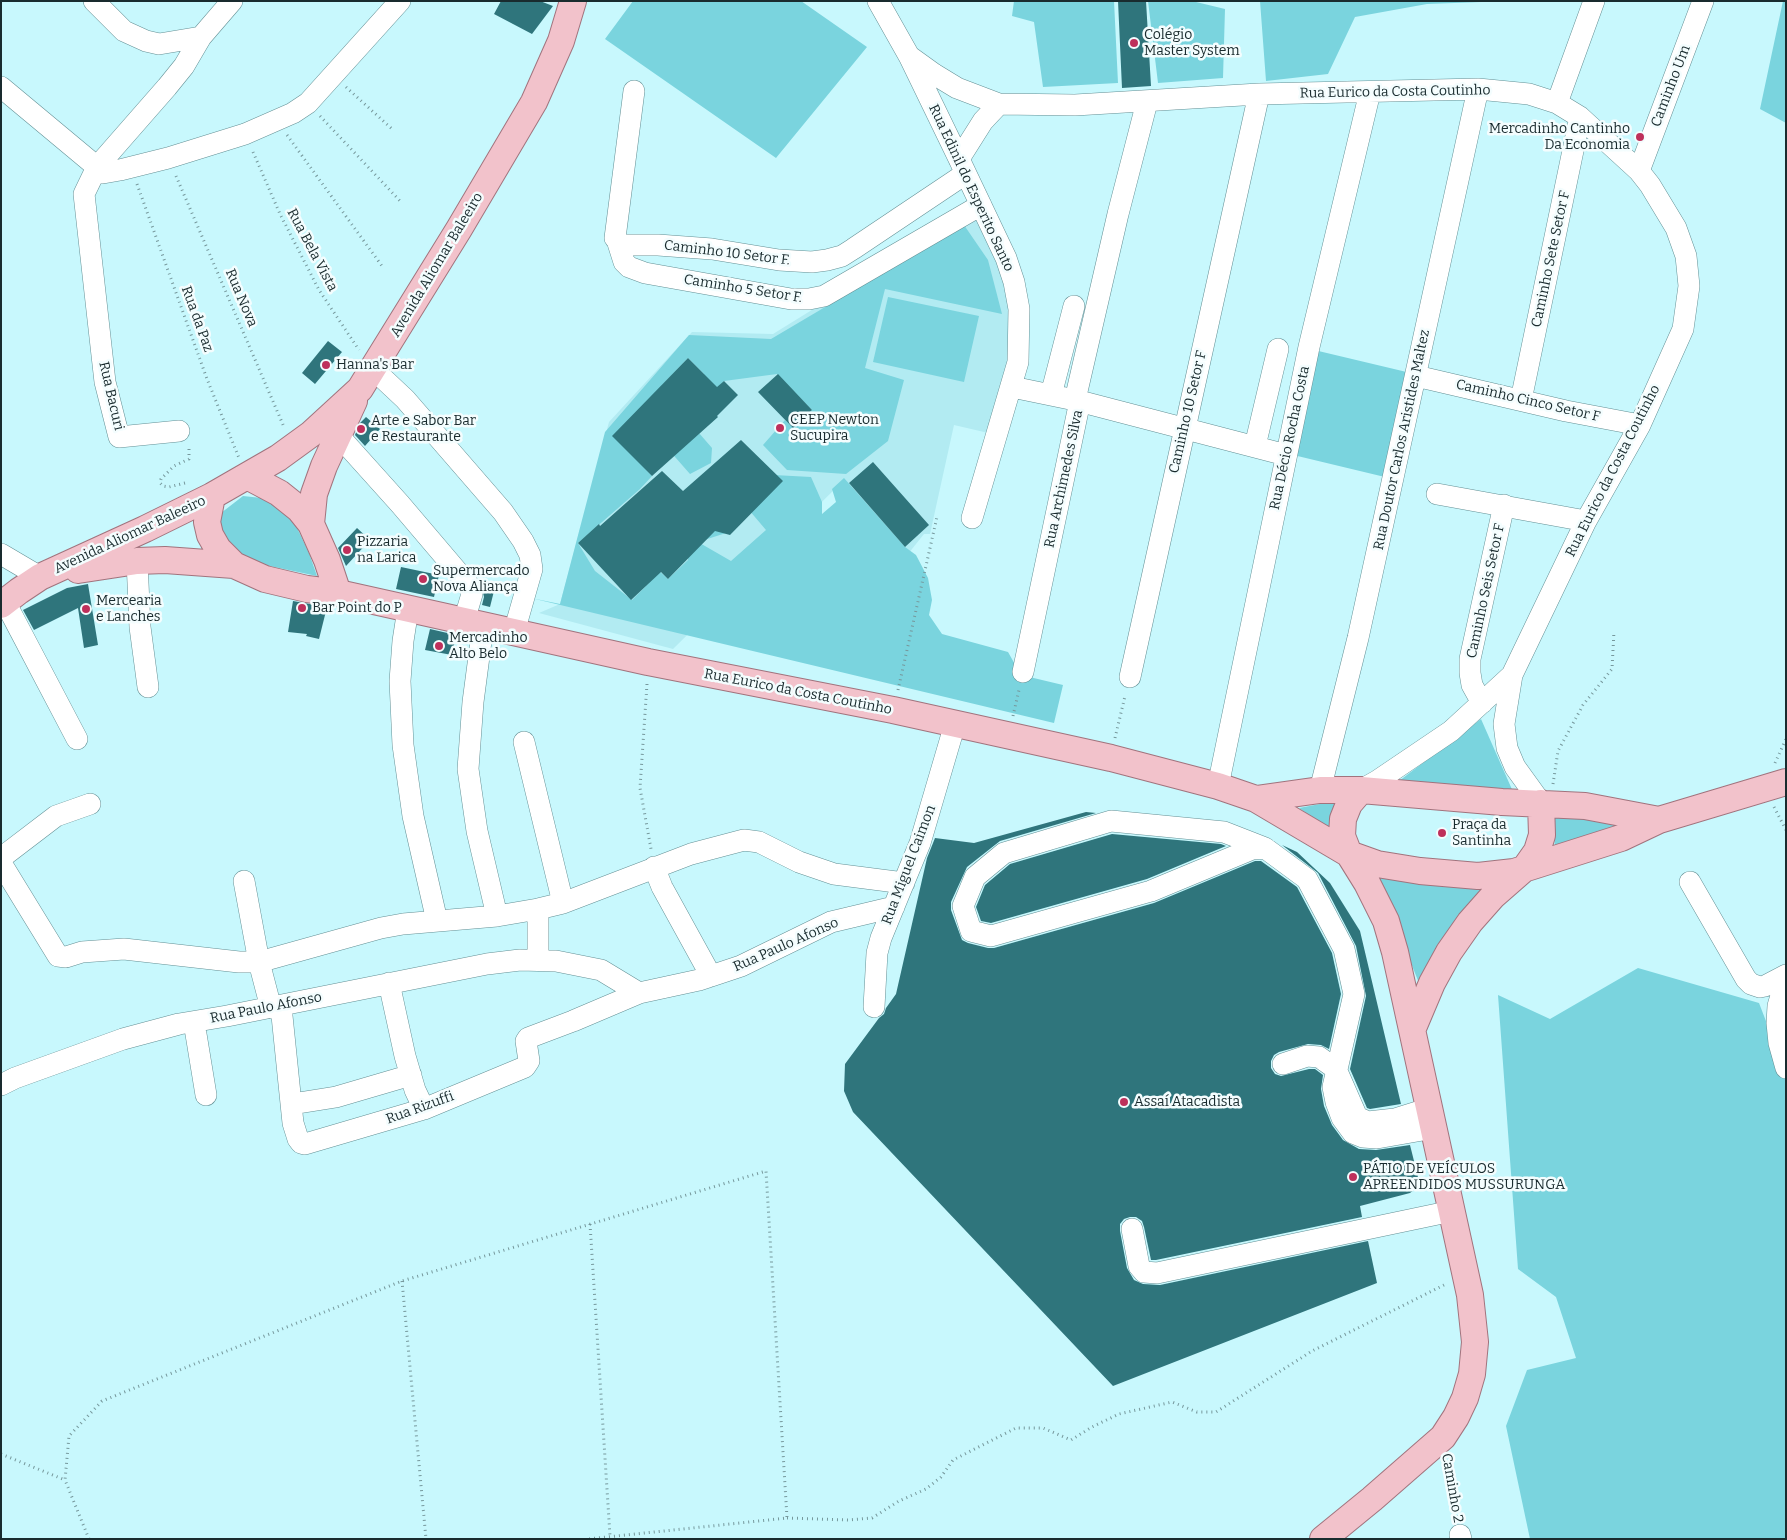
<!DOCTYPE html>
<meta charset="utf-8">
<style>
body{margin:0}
#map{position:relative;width:1787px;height:1540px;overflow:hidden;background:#c8f8fd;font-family:Bitter,serif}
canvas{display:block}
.frame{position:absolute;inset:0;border:2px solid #192b2e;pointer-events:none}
</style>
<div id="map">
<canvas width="1787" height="1540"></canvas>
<div class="frame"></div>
</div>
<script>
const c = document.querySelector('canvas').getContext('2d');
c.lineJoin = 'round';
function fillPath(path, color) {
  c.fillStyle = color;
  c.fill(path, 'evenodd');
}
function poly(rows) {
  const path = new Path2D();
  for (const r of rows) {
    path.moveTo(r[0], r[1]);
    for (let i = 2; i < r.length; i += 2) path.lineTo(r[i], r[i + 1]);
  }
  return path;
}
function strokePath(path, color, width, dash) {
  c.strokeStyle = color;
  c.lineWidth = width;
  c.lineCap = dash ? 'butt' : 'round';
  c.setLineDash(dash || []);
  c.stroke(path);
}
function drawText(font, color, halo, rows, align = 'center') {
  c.font = font + ' Bitter,serif';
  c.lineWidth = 5;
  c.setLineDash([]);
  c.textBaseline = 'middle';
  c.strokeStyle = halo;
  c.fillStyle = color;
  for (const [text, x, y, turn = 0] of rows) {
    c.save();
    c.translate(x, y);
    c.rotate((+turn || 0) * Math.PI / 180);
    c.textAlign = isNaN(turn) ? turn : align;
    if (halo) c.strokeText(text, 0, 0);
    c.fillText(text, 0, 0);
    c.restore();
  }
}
fillPath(poly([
 [972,211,999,264,1011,313,1011,387,997,435,954,425,930,534,924,534,904,559,840,484,673,649,539,613,560,604,609,422,692,332,773,334]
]), '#b2ebf2');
fillPath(poly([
 [633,1,801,1,867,47,776,158,605,39],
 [1014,1,1114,1,1118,83,1043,87,1034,22,1012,16],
 [1148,1,1192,1,1225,9,1223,78,1158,83],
 [1260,1,1509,1,1427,4,1355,17,1328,74,1266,81],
 [1783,1,1786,1,1786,123,1760,109],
 [964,225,988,260,1002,314,885,289,865,368,904,380,888,441,846,474,787,470,763,445,785,420,793,428,812,410,777,374,724,381,700,405,687,392,704,374,688,358,662,385,695,419,692,425,712,448,711,463,690,474,661,441,640,463,652,476,640,489,578,543,595,571,632,600,649,583,649,570,658,570,668,579,688,560,678,498,715,477,741,518,726,533,698,542,731,561,766,530,749,510,774,475,811,477,822,502,822,514,836,502,832,489,844,478,905,547,916,555,928,578,932,600,929,615,942,634,1008,652,1021,675,1063,685,1054,723,531,598,560,604,605,432,689,335,771,339],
 [888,297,979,316,964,382,873,362],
 [1310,349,1415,374,1389,478,1285,453],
 [243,496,271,499,290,513,309,553,317,576,265,565,242,556,229,548,220,529,221,513],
 [1481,719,1514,794,1395,784],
 [1341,800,1331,831,1299,808],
 [1552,816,1635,822,1555,847],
 [1375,873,1487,885,1421,988],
 [1638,968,1759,1003,1786,1073,1786,1539,1530,1539,1506,1426,1527,1370,1576,1358,1556,1297,1518,1269,1498,995,1550,1019]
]), '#7ad4de');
fillPath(poly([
 [501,1,540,1,553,6,532,34,494,14],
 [1118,1,1146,1,1151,86,1122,88],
 [328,341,342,352,315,384,302,373],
 [688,358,717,387,724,381,738,395,717,416,718,417,652,476,612,436],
 [778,374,812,410,793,428,758,392],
 [366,417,380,429,365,446,355,435,360,423],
 [741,440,783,481,730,535,715,531,668,579,661,572,631,600,578,543,599,524,600,526,662,471,683,491],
 [873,462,929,525,905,547,849,483],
 [357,528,370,540,346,566,338,548],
 [401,567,439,575,434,597,396,589],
 [88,584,98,645,84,648,78,608,34,630,23,610,67,588],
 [481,584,495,587,490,607,482,605,484,597],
 [293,601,327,607,319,639,306,636,307,634,288,632],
 [430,629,456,635,452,655,425,650],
 [1086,812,1096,813,1000,841,967,867,951,902,951,910,962,940,968,943,988,948,994,948,1154,903,1255,861,1261,861,1297,887,1332,953,1341,994,1329,1049,1321,1045,1308,1044,1279,1052,1274,1055,1271,1061,1271,1068,1275,1074,1281,1076,1309,1069,1315,1069,1323,1075,1321,1089,1324,1106,1332,1125,1343,1140,1359,1149,1376,1150,1410,1145,1420,1185,1410,1193,1360,1206,1362,1217,1156,1260,1151,1260,1144,1227,1142,1221,1136,1217,1130,1217,1124,1219,1120,1224,1120,1231,1127,1268,1134,1280,1143,1284,1160,1285,1368,1241,1377,1283,1113,1386,853,1112,844,1091,845,1064,879,1018,884,1014,886,1008,896,994,927,858,935,838,974,843],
 [1112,834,1221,844,1226,846,1147,879,991,923,981,921,976,907,985,885,1010,864],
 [1282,845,1297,852,1330,883,1360,931,1401,1104,1370,1109,1367,1108,1350,1069,1366,996,1356,946,1318,873]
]), '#2f757c');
const minor = poly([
 [94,1,124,31,146,41,159,44,201,37],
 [878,1,909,56,959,159,1006,258,1014,282,1019,309,1018,362,972,518],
 [909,56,934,74,957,88,999,104,1075,105,1259,94,1478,89,1529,94,1557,103,1580,117,1639,171,1650,185,1676,228,1686,256,1689,286,1683,329,1640,425,1586,521,1512,675,1504,724,1507,748,1515,767,1541,803],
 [1,87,97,167,99,172,103,173,120,170,168,158,245,134,293,113,308,103,400,1],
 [634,91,615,238,621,245,658,245,712,249,779,260,812,262,827,260,842,256,853,249,965,174],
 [1557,103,1594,1],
 [959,159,983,121,999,104],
 [1639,171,1703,1],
 [618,243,624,262,629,267,645,273,791,299,809,299,824,296,981,205],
 [373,369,405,399,503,512,523,541,530,555,532,569,514,632],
 [1416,376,1566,411,1640,425],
 [1012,387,1075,400,1286,455],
 [1051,395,1074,306],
 [1075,400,1118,214,1147,102],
 [1521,400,1580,117],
 [179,431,119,437,105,382,84,194,97,167,167,87,184,66,201,37,232,1],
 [338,435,400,504,468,584,472,594,464,621],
 [1255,446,1278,349],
 [1437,494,1586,521],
 [1,554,40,577],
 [137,561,140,627,148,687],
 [5,602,77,739],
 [408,609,403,641,400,681,403,745,413,816,437,921],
 [483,626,473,702,468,769,477,831,497,916],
 [1023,672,1080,401],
 [1130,677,1259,94],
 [1482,703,1472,685,1470,673,1470,659,1504,505],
 [524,742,563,903],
 [1218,786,1309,347,1370,92],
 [1320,790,1358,638,1478,89],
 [1361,790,1377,781,1451,731,1512,675],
 [1265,848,1224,832,1111,821,1004,853,975,877,963,906,971,931,991,936,1151,891,1252,849,1265,848,1307,879,1344,949,1354,994,1333,1087,1336,1102,1342,1118,1353,1133,1363,1137,1377,1138,1434,1128],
 [1,858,56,816,90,804],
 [1,863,58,956,66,957,82,952,124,949,239,962,259,962,381,928,403,924,497,916,538,909,563,903,691,854,744,840,759,842,799,862,834,874,904,883],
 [654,867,662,887,711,976],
 [244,881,259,962,271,1008],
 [1690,882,1746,979,1751,984,1760,987,1765,986,1786,975],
 [538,959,538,909],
 [389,983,405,1056,415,1090,424,1109],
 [1783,989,1778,1006,1777,1023,1779,1043,1786,1068],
 [281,1006,293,1123,298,1139,301,1143,305,1144,424,1109,525,1067,529,1061,526,1041,528,1038,573,1021,639,993],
 [874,1007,877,953,881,938,920,843,955,724],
 [194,1022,206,1095],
 [1283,1064,1307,1056,1319,1057,1336,1069,1357,1117,1368,1122,1395,1119,1430,1108],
 [1,1085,15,1078,123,1039,179,1024,227,1016,487,964,520,960,556,961,601,970,639,993,699,980,741,966,831,922,894,907],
 [292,1104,336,1097,411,1075],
 [1132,1229,1139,1266,1144,1272,1157,1273,1452,1211],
 [1460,1535,1461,1539]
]);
const major = poly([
 [247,476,279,493,299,509,311,524,327,560,338,593],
 [212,496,207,522,210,535,218,549,234,565,265,579,307,589,338,593,648,662,893,710,1111,758,1218,786,1256,799,1349,854,1377,864,1420,871,1478,876,1514,872,1621,838,1659,820,1786,782],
 [311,524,314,494,324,466,354,401],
 [78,570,137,561,165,560,234,565],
 [1,605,19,591,40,577,145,529,212,496,278,458,311,434,360,389,459,229,534,102,561,41,573,1],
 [1256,799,1320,790,1361,790,1502,802,1585,806,1659,820],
 [1413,1028,1432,983,1449,952,1470,922,1493,896,1525,868,1537,851,1542,835,1541,803],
 [1323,1539,1372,1499,1443,1437,1456,1417,1465,1398,1472,1374,1475,1342,1470,1295,1395,952,1386,921,1367,883,1349,854,1342,836,1343,819,1349,804,1361,790]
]);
strokePath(minor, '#649095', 22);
strokePath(major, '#a1737d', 28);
strokePath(poly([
 [346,87,392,129],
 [320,116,402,203],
 [287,135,382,266],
 [253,152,280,214,319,290,359,350],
 [176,176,284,427],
 [137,184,207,379,239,458],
 [185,483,169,487,163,486,160,483,161,479,174,466,189,459,189,447],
 [647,684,640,788,651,849],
 [898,690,937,517],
 [1013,716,1019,690],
 [1115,738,1125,696],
 [1775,763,1786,739],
 [1553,784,1558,751,1583,705,1612,669,1614,631],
 [1774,807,1786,830],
 [590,1224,610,1536],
 [402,1281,426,1539],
 [1,1454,65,1480],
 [1447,1461,1457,1517],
 [787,1518,848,1520,872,1518,899,1501,926,1489,941,1477,953,1460,1016,1428,1043,1428,1071,1440,1092,1427,1119,1414,1172,1402,1197,1412,1216,1412,1312,1351,1446,1284],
 [89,1539,65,1480,69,1436,102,1401,402,1281,766,1171,787,1518,588,1539]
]), '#76989c', 3, [1, 4]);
strokePath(minor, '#fff', 21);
strokePath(major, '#f2c2cb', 26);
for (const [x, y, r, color] of [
 [1134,43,5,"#be305b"],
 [1640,137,5,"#be305b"],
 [326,365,5,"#be305b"],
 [780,428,5,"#be305b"],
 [361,429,5,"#be305b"],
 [347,550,5,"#be305b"],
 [423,579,5,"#be305b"],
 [302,608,5,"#be305b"],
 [86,609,5,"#be305b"],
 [439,646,5,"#be305b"],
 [1442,833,5,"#be305b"],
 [1124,1102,5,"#be305b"],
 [1353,1177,5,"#be305b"]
]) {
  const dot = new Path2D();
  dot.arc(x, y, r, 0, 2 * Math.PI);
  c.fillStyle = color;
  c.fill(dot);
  strokePath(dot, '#f4fdfe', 2);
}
drawText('14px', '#192b2e', '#f4fdfe', [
 ["Colégio",1144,35],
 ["Master System",1144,51],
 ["Mercadinho Cantinho",1630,129,"right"],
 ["Da Economia",1630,145,"right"],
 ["Hanna's Bar",336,365],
 ["CEEP Newton",790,420],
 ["Sucupira",790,436],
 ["Arte e Sabor Bar",371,421],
 ["e Restaurante",371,437],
 ["Pizzaria",357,542],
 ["na Larica",357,558],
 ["Supermercado",433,571],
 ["Nova Aliança",433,587],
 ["Mercearia",96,601],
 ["e Lanches",96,617],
 ["Bar Point do P",312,608],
 ["Mercadinho",449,638],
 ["Alto Belo",449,654],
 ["Praça da",1452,825],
 ["Santinha",1452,841],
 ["Assaí Atacadista",1134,1102],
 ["PÁTIO DE VEÍCULOS",1363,1169],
 ["APREENDIDOS MUSSURUNGA",1363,1185]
], 'left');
drawText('14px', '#192b2e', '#f4fdfe', [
 ["Caminho Um",1671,86,-69],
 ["Rua Eurico da Costa Coutinho",1395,92,-1],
 ["Rua Edinil do Esperito Santo",971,188,65],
 ["Rua Bela Vista",312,250,62],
 ["Caminho 10 Setor F.",727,253,7],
 ["Caminho Sete Setor F",1551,259,-78],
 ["Avenida Aliomar Baleeiro",437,265,-59],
 ["Caminho 5 Setor F.",743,289,9],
 ["Rua Nova",241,298,67],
 ["Rua da Paz",197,319,70],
 ["Rua Bacuri",111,396,77],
 ["Caminho Cinco Setor F",1528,401,13],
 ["Caminho 10 Setor F",1188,412,-77],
 ["Rua Décio Rocha Costa",1290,438,-78],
 ["Rua Doutor Carlos Aristides Maltez",1402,440,-78],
 ["Rua Eurico da Costa Coutinho",1613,471,-63],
 ["Rua Archimedes Silva",1064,479,-78],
 ["Avenida Aliomar Baleeiro",130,535,-25],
 ["Caminho Seis Setor F",1486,591,-78],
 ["Rua Eurico da Costa Coutinho",798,692,11],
 ["Rua Miguel Caimon",909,865,-69],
 ["Rua Paulo Afonso",786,945,-24],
 ["Rua Paulo Afonso",266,1008,-11],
 ["Rua Rizuffi",420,1108,-20],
 ["Caminho 2",1452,1488,80]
]);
</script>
